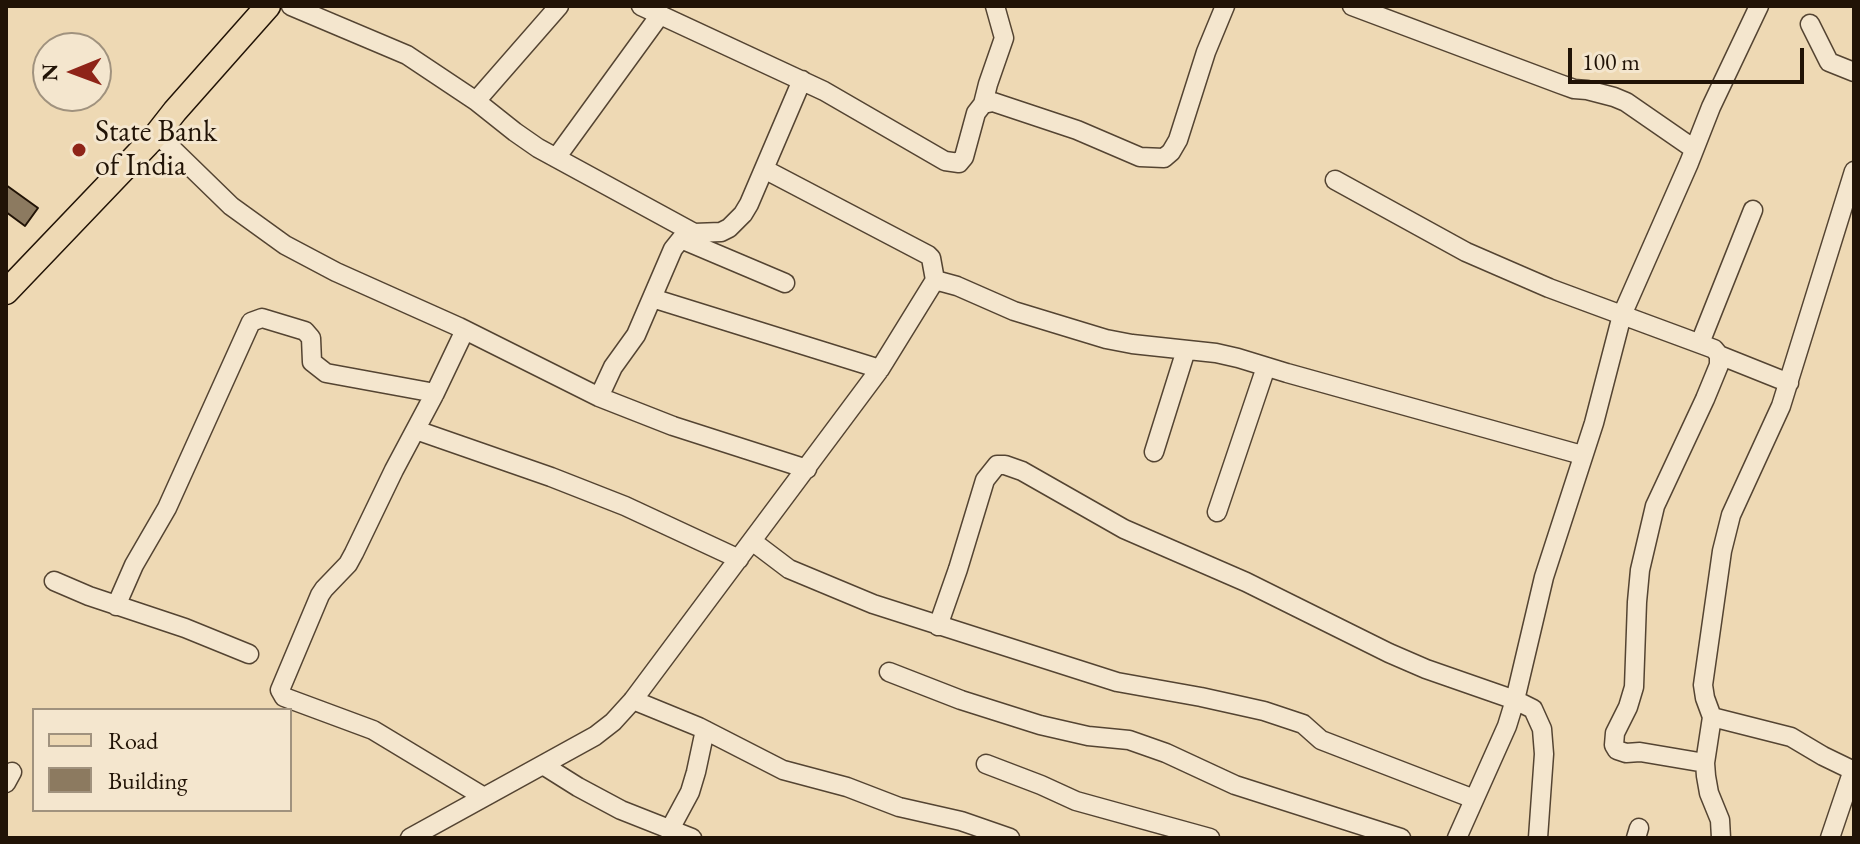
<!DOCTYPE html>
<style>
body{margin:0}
#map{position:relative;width:1860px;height:844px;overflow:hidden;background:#eed9b4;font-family:"EB Garamond",serif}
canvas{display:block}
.frame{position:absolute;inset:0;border:8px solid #211306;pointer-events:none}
.legend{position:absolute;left:32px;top:708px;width:260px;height:104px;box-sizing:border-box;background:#f4e6ce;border:2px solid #a0927e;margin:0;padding:10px 14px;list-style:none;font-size:24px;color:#211306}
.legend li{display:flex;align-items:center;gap:16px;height:40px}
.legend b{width:40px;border:2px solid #a0927e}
.north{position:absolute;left:32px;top:32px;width:80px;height:80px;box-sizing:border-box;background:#f4e6ce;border:2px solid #a0927e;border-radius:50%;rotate:269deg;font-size:22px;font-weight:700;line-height:32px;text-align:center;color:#211306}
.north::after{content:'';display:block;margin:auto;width:28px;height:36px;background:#8f2418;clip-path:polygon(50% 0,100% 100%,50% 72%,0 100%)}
.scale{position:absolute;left:1568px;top:48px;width:236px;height:36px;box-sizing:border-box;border:4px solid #211306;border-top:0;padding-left:10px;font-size:24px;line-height:28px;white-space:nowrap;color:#211306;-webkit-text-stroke:6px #f4e6ce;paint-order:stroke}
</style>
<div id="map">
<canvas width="1860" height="844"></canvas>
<div class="frame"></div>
<ul class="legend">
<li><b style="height:10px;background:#eed9b4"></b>Road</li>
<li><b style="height:22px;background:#8c7a60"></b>Building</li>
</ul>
<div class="north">N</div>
<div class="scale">100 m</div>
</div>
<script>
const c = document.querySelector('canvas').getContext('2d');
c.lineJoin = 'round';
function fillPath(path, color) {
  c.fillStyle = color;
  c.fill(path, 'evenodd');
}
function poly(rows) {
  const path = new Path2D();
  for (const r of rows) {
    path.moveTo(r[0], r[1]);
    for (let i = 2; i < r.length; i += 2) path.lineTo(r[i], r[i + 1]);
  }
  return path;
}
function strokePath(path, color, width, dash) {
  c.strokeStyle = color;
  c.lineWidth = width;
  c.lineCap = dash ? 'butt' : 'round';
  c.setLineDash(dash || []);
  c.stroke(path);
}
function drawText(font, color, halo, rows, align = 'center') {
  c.font = font + ' "EB Garamond",serif';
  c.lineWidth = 6;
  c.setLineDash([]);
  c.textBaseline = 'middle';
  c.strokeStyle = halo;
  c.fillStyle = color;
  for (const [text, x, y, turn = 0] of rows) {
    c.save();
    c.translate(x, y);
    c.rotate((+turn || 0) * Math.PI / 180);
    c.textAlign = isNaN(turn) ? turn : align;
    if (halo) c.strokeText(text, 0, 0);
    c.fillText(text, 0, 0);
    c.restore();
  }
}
const building = poly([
 [6,185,38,208,25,226,6,212,6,185]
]);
fillPath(building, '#8c7a60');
strokePath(building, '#211306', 2);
const minor = poly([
 [291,6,407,55,476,101,515,132,538,148,694,233],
 [641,6,824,91,945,161,959,163,964,157,976,113,983,104,993,102,1077,130,1140,157,1164,158,1171,152,1178,140,1206,52,1225,6],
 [1352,6,1560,84,1574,89,1587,90,1614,97,1626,102,1694,149],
 [1810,24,1829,62,1854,72],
 [476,101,559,6],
 [983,104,988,84,1004,38,995,6],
 [157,134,231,206,285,245,336,272,459,327,599,397,673,426,807,469],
 [556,158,660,15],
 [764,169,928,255,931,258,935,280],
 [1335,180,1466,252,1549,288,1714,349,1719,355,1719,365,1705,399,1655,506,1640,570,1637,602,1634,687,1628,707,1615,733,1614,745,1617,750,1626,753,1640,752,1705,763],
 [681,239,785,283],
 [652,298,880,369],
 [465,330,435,393,394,470,354,553,348,564,324,589,320,595,280,690,284,697,373,730,484,797],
 [1700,343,1753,210],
 [1719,355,1789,383],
 [599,397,613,367,636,335,673,249,681,239,694,233,721,232,729,228,743,214,749,204,802,80],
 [416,430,551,477,625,506,739,559],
 [1154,452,1186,350],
 [1217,512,1266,367],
 [752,541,789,569,873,604,1117,682,1201,697,1264,711,1303,724,1321,740,1474,799],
 [54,581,89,596,185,628,249,654],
 [116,606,134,565,167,508,251,322,262,318,305,331,311,338,312,362,326,373,435,393],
 [938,626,958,569,985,480,997,465,1005,465,1022,471,1124,529,1246,582,1389,653,1426,669,1515,700,1533,709,1542,729,1544,754,1538,838],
 [889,672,961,700,1040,725,1088,736,1129,740,1166,753,1235,785,1401,838],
 [633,700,699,727,783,770,847,787,899,807,961,821,1010,838],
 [1712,717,1791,737,1823,756,1854,771],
 [986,764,1041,785,1076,801,1210,838],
 [543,765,578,787,621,810,692,838],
 [6,783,12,772],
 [669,831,690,792,696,772,705,730],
 [410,838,595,736,613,722,633,700,880,369,935,280,957,286,1014,311,1106,339,1132,344,1216,353,1238,358,1287,373,1582,455],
 [1457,838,1507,726,1515,700,1544,577,1594,423,1622,315,1689,163,1711,107,1759,6],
 [1636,838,1639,828],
 [1721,838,1720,820,1709,793,1706,776,1705,763,1712,717,1705,698,1703,685,1722,551,1731,515,1781,406,1854,171],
 [1830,838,1853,770]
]);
const major = poly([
 [6,292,157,134,175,111,268,6]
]);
strokePath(minor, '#544432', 21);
strokePath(major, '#211306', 27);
strokePath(minor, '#f4e6ce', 18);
strokePath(major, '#eed9b4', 24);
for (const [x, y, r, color] of [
 [79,150,8,"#8f2418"]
]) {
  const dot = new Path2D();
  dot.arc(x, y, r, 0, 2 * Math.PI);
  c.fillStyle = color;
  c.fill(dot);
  strokePath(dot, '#f4e6ce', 3);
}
drawText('30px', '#211306', '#f4e6ce', [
 ["State Bank",95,133],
 ["of India",95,167]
], 'left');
</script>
